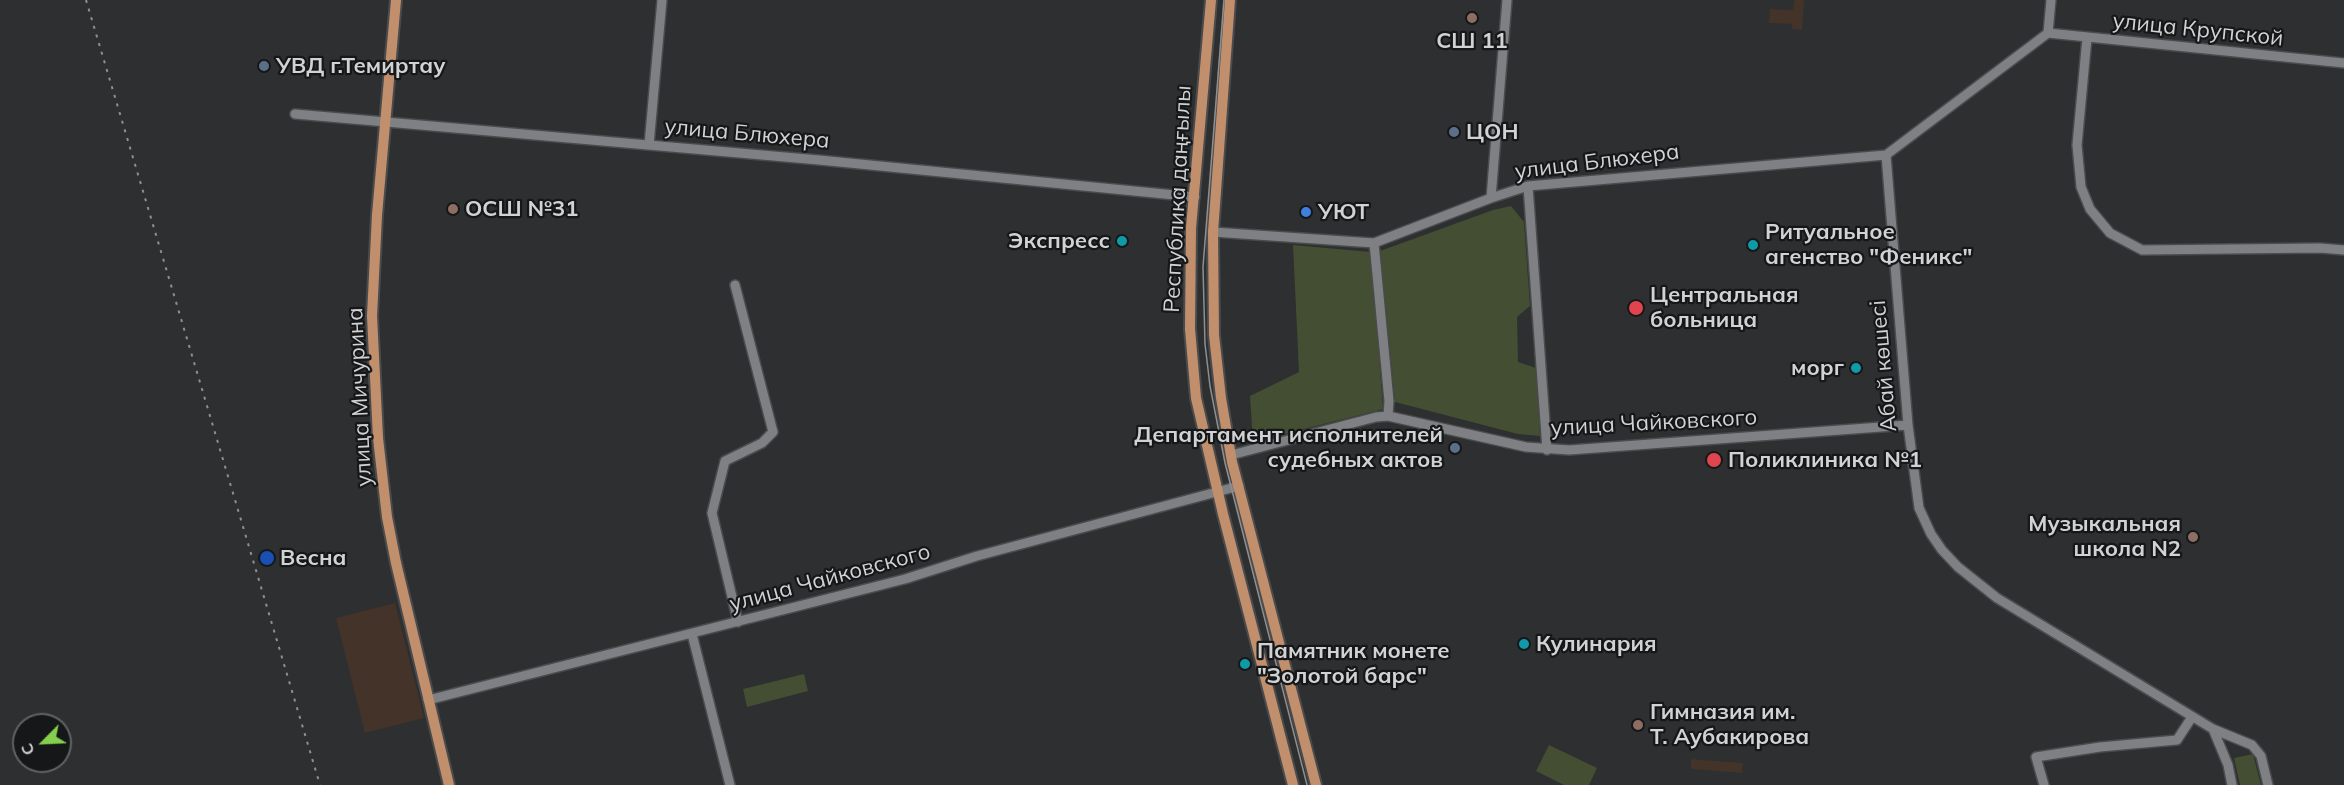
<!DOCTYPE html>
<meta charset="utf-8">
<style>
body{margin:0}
#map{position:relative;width:2344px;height:785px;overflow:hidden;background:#2d2f31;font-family:Mulish,sans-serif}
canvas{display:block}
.north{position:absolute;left:12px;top:713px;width:60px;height:60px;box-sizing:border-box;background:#161718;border:2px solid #606263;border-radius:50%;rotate:246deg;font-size:16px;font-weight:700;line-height:24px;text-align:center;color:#d0d2d3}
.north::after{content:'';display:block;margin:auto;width:21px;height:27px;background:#84cf4d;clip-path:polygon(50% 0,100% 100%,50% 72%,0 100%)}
</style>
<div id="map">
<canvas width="2344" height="785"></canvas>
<div class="north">С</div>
</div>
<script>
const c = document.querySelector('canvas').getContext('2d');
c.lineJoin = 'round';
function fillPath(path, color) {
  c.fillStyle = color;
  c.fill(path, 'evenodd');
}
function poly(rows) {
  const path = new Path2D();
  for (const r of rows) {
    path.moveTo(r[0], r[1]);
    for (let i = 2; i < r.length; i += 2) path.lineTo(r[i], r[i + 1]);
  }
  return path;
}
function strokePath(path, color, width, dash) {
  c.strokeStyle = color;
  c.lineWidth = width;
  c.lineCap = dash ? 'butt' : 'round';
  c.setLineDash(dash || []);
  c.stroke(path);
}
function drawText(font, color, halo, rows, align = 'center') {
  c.font = font + ' Mulish,sans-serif';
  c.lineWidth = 4.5;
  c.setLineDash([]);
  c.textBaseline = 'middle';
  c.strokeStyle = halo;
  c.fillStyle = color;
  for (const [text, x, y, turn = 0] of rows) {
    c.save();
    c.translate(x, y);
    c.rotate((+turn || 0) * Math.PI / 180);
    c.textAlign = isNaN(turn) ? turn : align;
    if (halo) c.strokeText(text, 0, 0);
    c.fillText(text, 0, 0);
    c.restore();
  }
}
fillPath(poly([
 [1794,0,1804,0,1802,30,1792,29,1792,24,1769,23,1770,9,1793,10],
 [395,603,424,718,365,733,336,618],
 [1691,759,1743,763,1742,773,1691,769]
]), '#433328');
fillPath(poly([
 [1511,206,1524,222,1530,306,1517,317,1518,362,1536,368,1540,436,1518,434,1395,402,1380,251,1493,210],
 [1293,245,1371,252,1383,409,1253,442,1250,396,1299,372],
 [804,674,808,691,747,707,743,689],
 [1549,745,1597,768,1589,785,1564,785,1536,771],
 [2253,754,2261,785,2240,785,2234,758]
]), '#434e32');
const minor = poly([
 [2051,0,2048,33,1886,155,1908,425,1919,508,1931,534,1942,550,1958,567,1997,598,2213,729,2252,745,2261,756,2268,785],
 [2048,33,2344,63],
 [2087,38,2077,145,2081,187,2090,209,2110,233,2142,250,2320,248,2344,250],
 [295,114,819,160,1195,197],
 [649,145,662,0],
 [1528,186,1547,450],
 [1491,198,1507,0],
 [1213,232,1374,243,1491,198,1528,186,1886,155],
 [1374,243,1389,401,1388,416],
 [735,285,773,432,762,443,725,461,712,513,738,622],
 [1231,455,1376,417,1388,416,1526,447,1569,450,1908,425],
 [692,634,730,785],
 [428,700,905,579,977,556,1239,486],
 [2213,729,2228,765,2232,785],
 [2044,785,2036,757,2100,747,2177,740,2192,717]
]);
const major = poly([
 [396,0,377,215,372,316,378,438,387,517,396,563,449,785],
 [1211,0,1191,228,1190,329,1196,398,1223,514,1293,785],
 [1230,0,1213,232,1214,335,1221,398,1232,462,1316,785]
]);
strokePath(minor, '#4a4b4d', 12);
strokePath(major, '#4a4b4d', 14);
strokePath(minor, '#7e8083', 9);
strokePath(major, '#c28f6d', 10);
strokePath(poly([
 [1224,0,1203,267,1205,344,1210,386,1225,463,1307,785]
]), '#8d8f90', 1.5);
strokePath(poly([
 [86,0,320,785]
]), '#8d8f90', 2, [3, 6]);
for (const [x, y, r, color] of [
 [1472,18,6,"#8d6e63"],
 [264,66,6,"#5c6f8a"],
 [1454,132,6,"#5c6f8a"],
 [453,209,6,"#8d6e63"],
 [1306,212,6,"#3f7fe0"],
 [1122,241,6,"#0f9aa8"],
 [1753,245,6,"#0f9aa8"],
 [1636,308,8,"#e0444e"],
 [1856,368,6,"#0f9aa8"],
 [1455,448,6,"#5c6f8a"],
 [1714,460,8,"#e0444e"],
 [2193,537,6,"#8d6e63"],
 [267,558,8,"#1a4fb4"],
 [1524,644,6,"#0f9aa8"],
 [1245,664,6,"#0f9aa8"],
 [1638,725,6,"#8d6e63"]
]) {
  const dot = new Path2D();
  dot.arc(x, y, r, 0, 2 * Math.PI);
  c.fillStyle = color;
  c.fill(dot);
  strokePath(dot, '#161718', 2);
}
drawText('22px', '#d0d2d3', '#161718', [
 ["улица Крупской",2198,30,6],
 ["улица Блюхера",747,134,5],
 ["улица Блюхера",1597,162,-7],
 ["Республика даңғылы",1178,199,-87],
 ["Абай көшесі",1884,366,-95],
 ["улица Мичурина",360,397,-93],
 ["улица Чайковского",1654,423,-3],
 ["улица Чайковского",830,578,-15]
]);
drawText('bold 22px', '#d0d2d3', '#161718', [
 ["СШ 11",1472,41,"center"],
 ["УВД г.Темиртау",276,66],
 ["ЦОН",1466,132],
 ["ОСШ №31",465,209],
 ["УЮТ",1318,212],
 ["Ритуальное",1765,232],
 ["агенство \"Феникс\"",1765,257],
 ["Экспресс",1110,241,"right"],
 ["Центральная",1650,295],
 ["больница",1650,320],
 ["морг",1844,368,"right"],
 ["Департамент исполнителей",1443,435,"right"],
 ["судебных актов",1443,460,"right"],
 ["Поликлиника №1",1728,460],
 ["Музыкальная",2181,524,"right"],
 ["школа N2",2181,549,"right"],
 ["Весна",280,558],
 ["Кулинария",1536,644],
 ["Памятник монете",1257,651],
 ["\"Золотой барс\"",1257,676],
 ["Гимназия им.",1650,712],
 ["Т. Аубакирова",1650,737]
], 'left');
</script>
